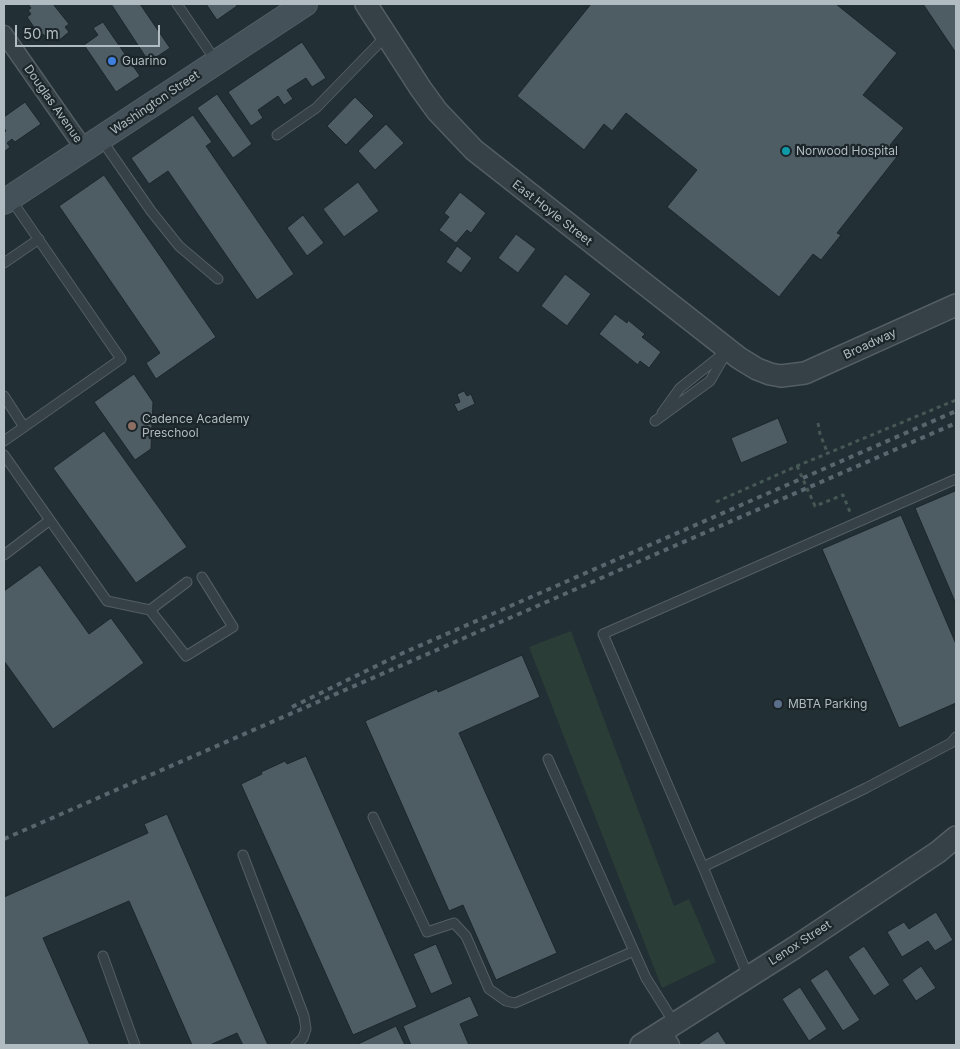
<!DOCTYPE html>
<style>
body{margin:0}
#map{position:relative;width:960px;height:1049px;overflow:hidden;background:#222f35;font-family:Inter,sans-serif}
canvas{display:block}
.frame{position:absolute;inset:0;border:5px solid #b0bcc2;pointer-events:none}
.scale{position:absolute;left:15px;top:25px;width:145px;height:22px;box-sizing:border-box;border:2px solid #b0bcc2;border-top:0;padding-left:6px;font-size:15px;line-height:18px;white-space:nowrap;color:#b0bcc2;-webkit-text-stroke:4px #1b252a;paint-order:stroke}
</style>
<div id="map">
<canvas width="960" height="1049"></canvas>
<div class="frame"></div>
<div class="scale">50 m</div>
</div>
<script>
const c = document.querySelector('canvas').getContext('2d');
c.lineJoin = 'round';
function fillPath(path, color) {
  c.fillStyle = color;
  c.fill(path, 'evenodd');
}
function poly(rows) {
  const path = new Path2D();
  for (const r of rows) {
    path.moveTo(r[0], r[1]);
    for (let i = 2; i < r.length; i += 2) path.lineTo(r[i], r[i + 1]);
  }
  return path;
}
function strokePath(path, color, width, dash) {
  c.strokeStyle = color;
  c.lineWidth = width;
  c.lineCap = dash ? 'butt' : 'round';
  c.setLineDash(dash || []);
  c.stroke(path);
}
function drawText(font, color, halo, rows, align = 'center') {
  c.font = font + ' Inter,sans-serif';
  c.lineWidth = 4.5;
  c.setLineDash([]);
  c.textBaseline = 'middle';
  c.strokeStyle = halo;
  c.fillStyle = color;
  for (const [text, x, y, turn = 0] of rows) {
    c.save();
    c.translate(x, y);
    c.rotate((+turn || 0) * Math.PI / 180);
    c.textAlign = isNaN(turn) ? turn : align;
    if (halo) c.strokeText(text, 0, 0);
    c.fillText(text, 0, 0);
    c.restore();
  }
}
fillPath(poly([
 [571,631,674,906,689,899,716,962,662,988,529,647]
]), '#2a3d37');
const building = poly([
 [28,4,53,4,69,24,65,27,69,32,57,42,53,36,48,40,43,34,40,36,27,17,31,14,28,10,31,8,28,4],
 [111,4,140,4,170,48,149,62,111,4],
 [206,4,236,4,237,6,217,20,206,4],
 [591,4,836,4,897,53,863,95,904,128,890,145,900,153,837,233,841,235,821,260,813,254,779,297,667,207,697,170,626,113,612,131,604,124,584,150,517,96,591,4],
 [923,4,956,4,956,53,923,4],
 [103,22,140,76,116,92,84,45,98,35,93,28,103,22],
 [302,42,326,78,312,87,306,78,287,90,293,99,284,105,278,96,258,110,263,118,251,126,228,92,302,42],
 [217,94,252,144,233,158,197,108,217,94],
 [355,97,374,116,346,145,327,126,355,97],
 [25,102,41,124,15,142,12,139,7,143,10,147,4,152,4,132,6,131,4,128,4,117,25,102],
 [193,115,212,142,206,146,294,274,257,300,168,171,149,184,131,158,193,115],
 [386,124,404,143,375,170,358,151,386,124],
 [104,175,216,337,156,379,146,363,160,353,59,206,104,175],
 [358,182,379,211,344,237,323,209,358,182],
 [460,192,486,213,471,233,467,230,456,243,439,230,449,217,444,213,460,192],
 [303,215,324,243,307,256,287,228,303,215],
 [516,234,536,249,518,273,498,258,516,234],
 [457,246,472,258,461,273,446,262,457,246],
 [565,274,591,294,567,326,541,306,565,274],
 [615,314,627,323,628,320,645,334,642,337,661,352,649,368,640,361,638,365,599,334,615,314],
 [134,374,153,402,151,449,135,460,94,402,134,374],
 [464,391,467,396,471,394,475,404,458,412,454,404,460,402,457,394,464,391],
 [778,418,788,443,741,463,731,438,778,418],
 [104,431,187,547,136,583,53,468,104,431],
 [955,491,956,491,956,604,915,508,955,491],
 [901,515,956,644,956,703,899,728,822,549,901,515],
 [40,565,89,634,111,618,144,663,53,729,4,661,4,591,40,565],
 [522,655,540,697,459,733,557,953,496,980,463,905,449,911,365,721,437,689,438,692,522,655],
 [306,756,417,1007,353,1035,241,784,262,774,261,772,285,761,287,764,306,756],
 [167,814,268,1045,243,1045,237,1033,210,1045,192,1045,129,901,43,938,90,1045,4,1045,4,897,148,833,144,824,167,814],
 [936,912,953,940,935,951,928,941,902,957,887,932,904,922,909,929,936,912],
 [436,944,453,984,431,994,413,954,436,944],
 [864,946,890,985,874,996,848,957,864,946],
 [921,966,936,988,916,1001,902,980,921,966],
 [827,969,860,1020,843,1031,810,980,827,969],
 [800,987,827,1029,809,1041,782,999,800,987],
 [470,996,479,1016,460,1024,469,1045,411,1045,403,1026,470,996],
 [396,1026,405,1045,356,1045,396,1026],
 [718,1031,727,1045,697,1045,718,1031]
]);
fillPath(building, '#4e5d64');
strokePath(building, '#1d272c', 1);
const service = poly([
 [177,4,216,61],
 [277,135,316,108,386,36],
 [101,139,151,211,179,246,218,279],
 [4,263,39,239],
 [4,396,24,427],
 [662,413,680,388,724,353],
 [655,421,710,381,728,350],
 [4,441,121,359,10,198],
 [4,455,107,601,150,610,186,656,233,627,202,577],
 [4,555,50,520],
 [150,610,187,582],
 [548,759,646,978,675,1024],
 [373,817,427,932,454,923,466,936,489,989,506,1001,515,1003,634,951],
 [243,855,304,1016,306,1029,303,1038,296,1045],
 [703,867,866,788,951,743,956,737],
 [103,956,135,1045],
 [748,976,703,867,603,634,956,479]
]);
const minor = poly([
 [4,34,85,150],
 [663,1032,671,1045]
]);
const tertiary = poly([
 [366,4,421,89,437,111,474,150,739,358,757,369,770,374,781,376,805,373,956,305],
 [641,1045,794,948,938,852,956,837]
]);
const secondary = poly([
 [4,202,305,4]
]);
strokePath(service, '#535e64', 11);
strokePath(minor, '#535e64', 19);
strokePath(tertiary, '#535e64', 24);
strokePath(secondary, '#535e64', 26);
strokePath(poly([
 [818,423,820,434,828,454],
 [797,466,815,506,843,495,850,512],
 [716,502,797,466,956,400]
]), '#465855', 3, [4, 4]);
strokePath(service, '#354146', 9);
strokePath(minor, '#354146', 16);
strokePath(tertiary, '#354146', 21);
strokePath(secondary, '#445158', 24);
strokePath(poly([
 [292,707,403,653,956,411],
 [4,839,956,423]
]), '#58666d', 4, [5, 5]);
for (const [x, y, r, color] of [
 [112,61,5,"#3f7fe0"],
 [786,151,5,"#0f9aa8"],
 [132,426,5,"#8d6e63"],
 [778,704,5,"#5c6f8a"]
]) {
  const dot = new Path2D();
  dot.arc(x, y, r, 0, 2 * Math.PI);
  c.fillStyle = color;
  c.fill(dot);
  strokePath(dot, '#1b252a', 2);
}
drawText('12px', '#b0bcc2', '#1b252a', [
 ["Guarino",122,61],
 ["Norwood Hospital",796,151],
 ["Cadence Academy",142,419],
 ["Preschool",142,433],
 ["MBTA Parking",788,704]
], 'left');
drawText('12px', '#b0bcc2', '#1b252a', [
 ["Washington Street",155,103,-34],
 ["Douglas Avenue",53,104,55],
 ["East Hoyle Street",552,213,38],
 ["Broadway",870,344,-25],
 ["Lenox Street",800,943,-33]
]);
</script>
